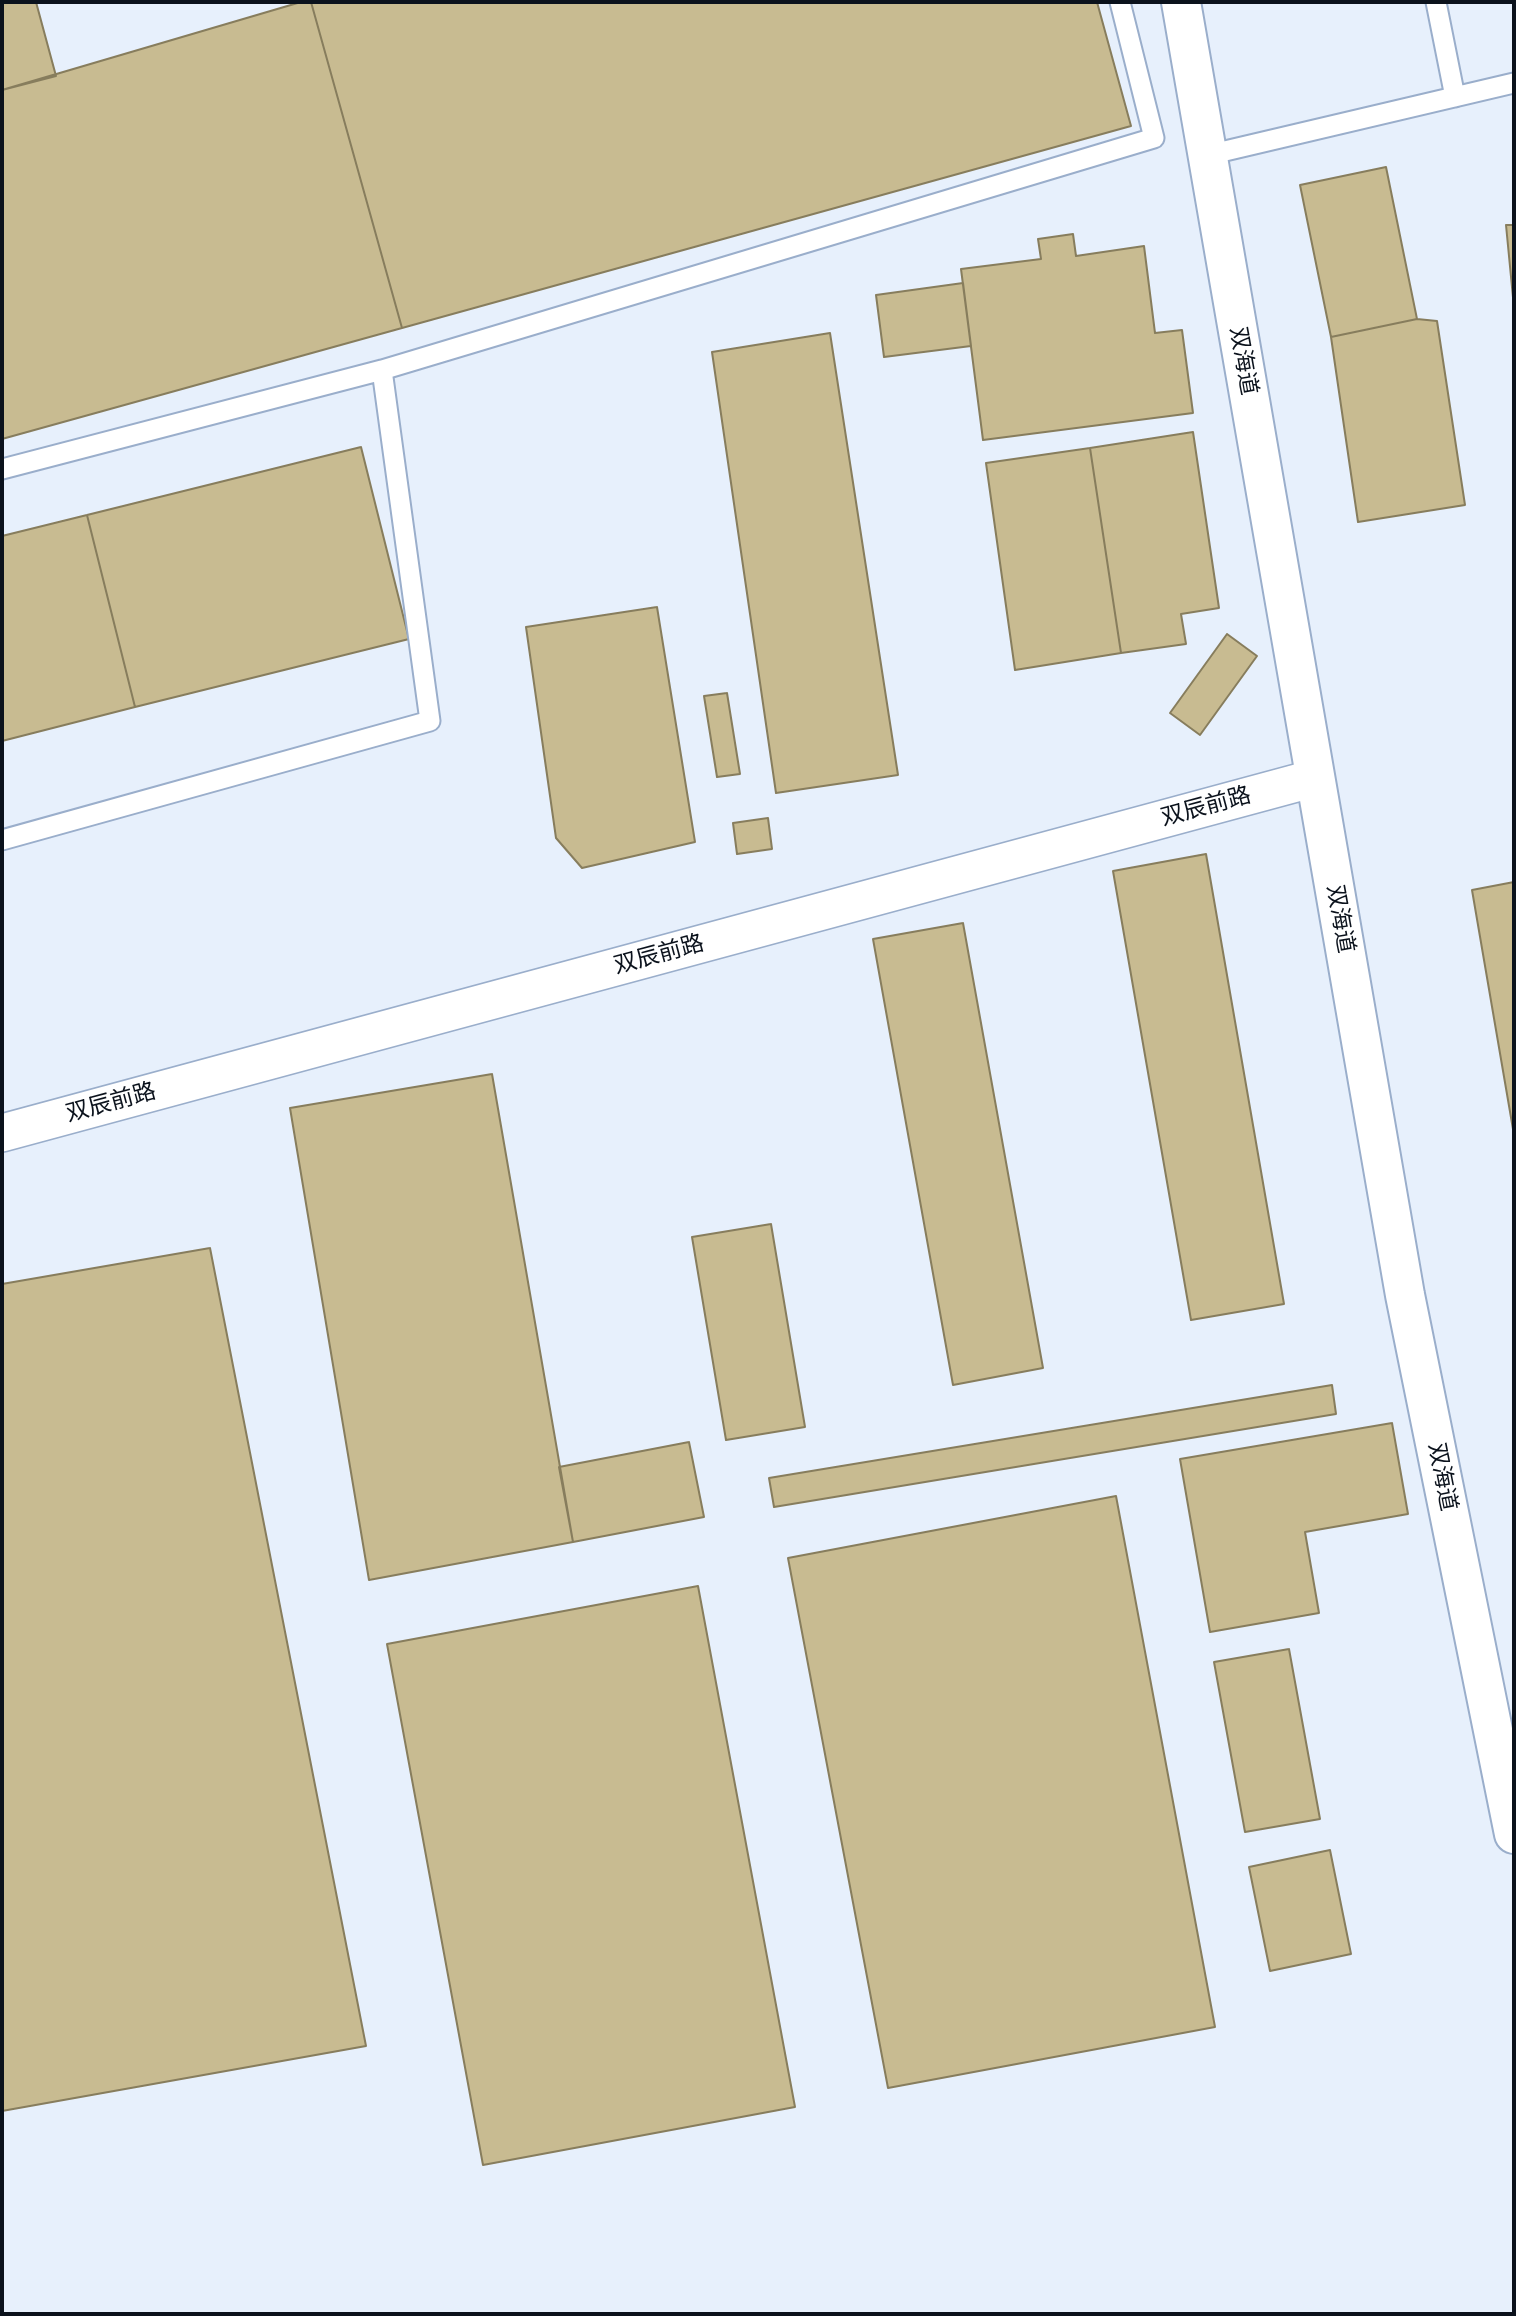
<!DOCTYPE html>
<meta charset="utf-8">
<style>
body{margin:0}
#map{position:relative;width:1516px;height:2316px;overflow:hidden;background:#e7f0fc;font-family:"Open Sans",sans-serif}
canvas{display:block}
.frame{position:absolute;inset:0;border:4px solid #0b121c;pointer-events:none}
</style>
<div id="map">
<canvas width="1516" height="2316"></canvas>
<div class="frame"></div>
</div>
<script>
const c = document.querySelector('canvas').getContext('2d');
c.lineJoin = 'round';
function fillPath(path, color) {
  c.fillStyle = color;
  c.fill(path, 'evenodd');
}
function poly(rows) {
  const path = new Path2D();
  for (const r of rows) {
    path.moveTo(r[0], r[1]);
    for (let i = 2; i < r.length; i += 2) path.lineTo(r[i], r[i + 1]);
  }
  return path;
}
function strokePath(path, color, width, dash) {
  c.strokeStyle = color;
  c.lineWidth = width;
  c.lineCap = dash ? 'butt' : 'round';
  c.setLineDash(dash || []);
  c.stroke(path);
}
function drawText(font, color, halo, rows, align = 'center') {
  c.font = font + ' "Open Sans","Noto Sans SC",sans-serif';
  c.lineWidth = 5;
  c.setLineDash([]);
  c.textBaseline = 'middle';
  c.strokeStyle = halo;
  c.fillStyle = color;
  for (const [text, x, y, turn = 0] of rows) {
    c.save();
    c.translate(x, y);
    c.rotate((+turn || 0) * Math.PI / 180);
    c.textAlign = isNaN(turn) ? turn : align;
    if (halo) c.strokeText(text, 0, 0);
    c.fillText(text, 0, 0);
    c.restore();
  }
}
const building = poly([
 [2,2,36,2,56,76,2,90,2,2],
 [301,2,311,2,402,328,2,439,2,90,301,2],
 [311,2,1097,2,1131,126,402,328,311,2],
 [1386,167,1417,319,1331,337,1300,185,1386,167],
 [1506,225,1514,225,1514,308,1506,225],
 [1073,234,1076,256,1144,246,1155,333,1182,330,1193,413,983,440,961,269,1041,259,1038,239,1073,234],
 [963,283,971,346,884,357,876,295,963,283],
 [1417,319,1437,321,1465,505,1358,522,1331,337,1417,319],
 [830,333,898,775,776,793,712,352,830,333],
 [1193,432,1219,608,1181,614,1186,644,1121,653,1090,448,1193,432],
 [361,447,409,639,135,707,87,515,361,447],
 [1090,448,1121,653,1015,670,986,463,1090,448],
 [87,515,135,707,2,741,2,536,87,515],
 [657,607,695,842,582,868,556,838,526,627,657,607],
 [1227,634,1257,656,1200,735,1170,713,1227,634],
 [727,693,740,774,717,777,704,696,727,693],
 [768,818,772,849,737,854,733,823,768,818],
 [1206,854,1284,1304,1191,1320,1113,871,1206,854],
 [1514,882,1514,1135,1472,890,1514,882],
 [963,923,1043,1368,953,1385,873,939,963,923],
 [492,1074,573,1542,369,1580,290,1108,492,1074],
 [771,1224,805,1427,726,1440,692,1237,771,1224],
 [210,1248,366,2046,2,2111,2,1284,210,1248],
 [1332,1385,1336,1414,774,1507,769,1478,1332,1385],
 [1392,1423,1408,1514,1305,1532,1319,1613,1210,1632,1180,1459,1392,1423],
 [689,1442,704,1517,573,1542,559,1467,689,1442],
 [1116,1496,1215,2027,888,2088,788,1558,1116,1496],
 [698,1586,795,2107,483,2165,387,1644,698,1586],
 [1289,1649,1320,1819,1245,1832,1214,1662,1289,1649],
 [1330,1850,1351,1954,1270,1971,1249,1867,1330,1850]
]);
fillPath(building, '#c8bb91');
strokePath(building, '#877d5d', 2);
const lane = poly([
 [1436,2,1455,97],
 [1208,155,1514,83],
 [2,469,382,370,1154,138,1120,2],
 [2,840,430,721,382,370]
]);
const street = poly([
 [2,1133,1315,778]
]);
const secondary = poly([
 [1181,2,1405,1295,1514,1834]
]);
strokePath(lane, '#9aaecb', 23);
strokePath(street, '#9aaecb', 40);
strokePath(secondary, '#9aaecb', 42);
strokePath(lane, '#fff', 19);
strokePath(street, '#fff', 37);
strokePath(secondary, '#fff', 38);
drawText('23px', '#0b121c', '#fff', [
 ["双海道",1243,361,80],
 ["双辰前路",1206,807,-15],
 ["双海道",1340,919,80],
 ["双辰前路",659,955,-15],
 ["双辰前路",111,1103,-15],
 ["双海道",1442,1477,79]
]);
</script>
